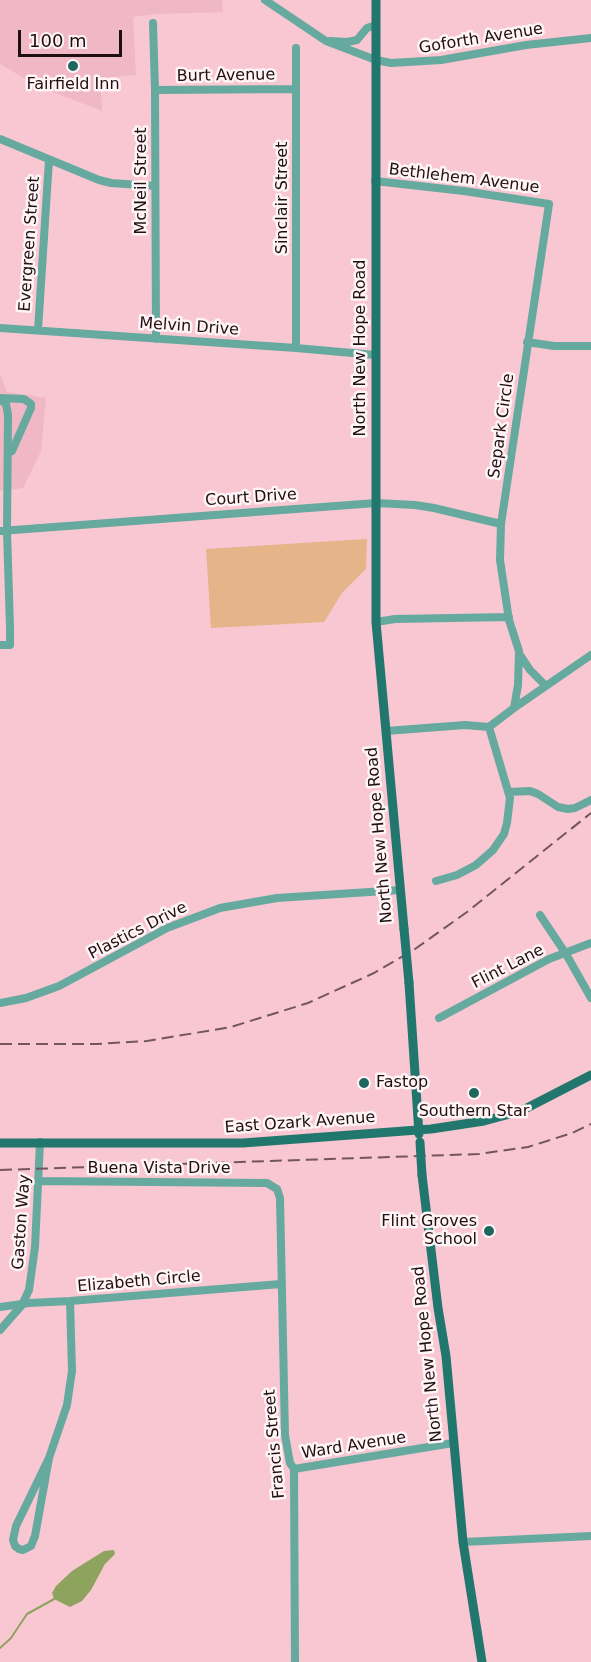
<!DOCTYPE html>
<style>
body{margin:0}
#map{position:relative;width:591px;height:1662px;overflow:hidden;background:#f8c7d2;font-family:"DejaVu Sans",sans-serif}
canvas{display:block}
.scale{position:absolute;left:18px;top:30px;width:104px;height:27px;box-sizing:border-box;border:3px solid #1f0f13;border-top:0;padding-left:8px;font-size:18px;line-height:21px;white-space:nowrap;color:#1f0f13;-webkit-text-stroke:4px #fff4f6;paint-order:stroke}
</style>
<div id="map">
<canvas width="591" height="1662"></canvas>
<div class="scale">100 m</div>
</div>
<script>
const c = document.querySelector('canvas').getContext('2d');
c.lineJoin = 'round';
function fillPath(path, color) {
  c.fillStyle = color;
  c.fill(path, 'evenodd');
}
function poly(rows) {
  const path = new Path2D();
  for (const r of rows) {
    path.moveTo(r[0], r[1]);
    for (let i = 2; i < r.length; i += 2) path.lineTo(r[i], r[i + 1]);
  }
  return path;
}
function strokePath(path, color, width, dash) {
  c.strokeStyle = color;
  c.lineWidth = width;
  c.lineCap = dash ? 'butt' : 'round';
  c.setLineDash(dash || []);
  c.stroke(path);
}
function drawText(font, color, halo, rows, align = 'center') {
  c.font = font + ' "DejaVu Sans",sans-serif';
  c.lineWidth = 5;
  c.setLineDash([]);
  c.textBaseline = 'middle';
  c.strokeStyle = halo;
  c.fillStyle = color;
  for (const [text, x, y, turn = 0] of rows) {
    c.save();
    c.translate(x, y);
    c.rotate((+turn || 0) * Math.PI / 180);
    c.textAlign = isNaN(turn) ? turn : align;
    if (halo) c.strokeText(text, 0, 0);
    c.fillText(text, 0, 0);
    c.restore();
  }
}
fillPath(poly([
 [0,0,222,0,223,12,156,14,133,17,136,75,100,78,102,111,36,85,0,64],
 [0,374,7,392,46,398,41,451,23,488,0,491]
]), '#f0b8c4');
fillPath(poly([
 [367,539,366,569,342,593,324,622,211,628,206,549]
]), '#e5b488');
fillPath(poly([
 [114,1550,115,1554,105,1564,91,1590,82,1601,70,1607,54,1599,52,1593,56,1586,72,1571,104,1551]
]), '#8ea45e');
strokePath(poly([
 [0,1648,11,1638,27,1614,56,1598]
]), '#8ea45e', 2);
strokePath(poly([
 [265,0,326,41,376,60,391,63,441,60,526,45,591,38],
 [153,23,155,90,156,339],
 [330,41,347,42,357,40,367,28,376,25],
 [296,48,296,348],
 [155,90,296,89],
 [0,139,99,180,111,183,155,186],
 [375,181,464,191,549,204,501,524,500,560,509,620,519,651,518,685,514,708,489,727],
 [0,328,296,348,375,355],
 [38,330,49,160],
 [527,342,554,346,591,346],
 [0,398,24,399,31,404,31,408,12,451],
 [0,399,6,404,8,415,7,531,10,627,10,645,0,645],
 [0,531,376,503,415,505,434,508,501,524],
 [376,622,395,619,509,617],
 [520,655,530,670,546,686],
 [514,708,591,655],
 [386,731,465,725,489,727],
 [509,792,530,791,538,794,558,807,568,809,575,808,591,800],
 [436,881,457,875,476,865,493,850,504,834,507,823,510,798,489,727],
 [540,915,566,954,591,998],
 [0,1003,26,998,59,986,167,928,220,908,277,898,400,890],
 [439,1018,549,959,591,943],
 [38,1181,267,1183,277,1189,280,1198,285,1435,290,1463,294,1469,295,1662],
 [0,1307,29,1303,70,1301,281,1284],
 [0,1330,22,1305,29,1290,35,1247,40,1142],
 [49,1458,16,1526,13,1540,15,1546,19,1549,23,1550,31,1546,35,1536,49,1458,67,1405,72,1371,70,1301],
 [294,1469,453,1443],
 [463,1542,591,1536]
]), '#65a99f', 8);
strokePath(poly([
 [376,0,376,622,404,929],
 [409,983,419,1134],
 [0,1143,243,1143,431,1129,484,1121,521,1111,591,1075],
 [422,1175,438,1308,446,1356,463,1542,482,1662]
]), '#21776d', 9);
strokePath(poly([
 [0,1044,97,1044,147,1041,231,1027,308,1003,374,973,415,949,467,912,591,813],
 [0,1170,479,1154,528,1147,572,1133,591,1124]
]), '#73565d', 2, [12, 6]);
strokePath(poly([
 [404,929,409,983],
 [420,1142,422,1175]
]), '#21776d', 9);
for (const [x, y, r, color] of [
 [73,66,6,"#1e675e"],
 [364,1083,6,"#1e675e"],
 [474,1093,6,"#1e675e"],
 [489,1231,6,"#1e675e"]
]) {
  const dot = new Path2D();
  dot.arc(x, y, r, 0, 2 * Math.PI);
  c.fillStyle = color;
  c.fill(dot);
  strokePath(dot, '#fff4f6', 2);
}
drawText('16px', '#1f0f13', '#fff4f6', [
 ["Goforth Avenue",481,39,-9],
 ["Burt Avenue",226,76,-1],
 ["Bethlehem Avenue",464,179,7],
 ["McNeil Street",142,181,-90],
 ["Sinclair Street",283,198,-90],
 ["Evergreen Street",30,244,-86],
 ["Melvin Drive",189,327,4],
 ["North New Hope Road",361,348,-90],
 ["Separk Circle",502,426,-82],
 ["Court Drive",251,498,-4],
 ["North New Hope Road",380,835,-95],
 ["Plastics Drive",138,931,-27],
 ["Flint Lane",508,967,-27],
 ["East Ozark Avenue",300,1123,-4],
 ["Buena Vista Drive",159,1169],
 ["Gaston Way",22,1222,-86],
 ["Elizabeth Circle",139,1282,-5],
 ["North New Hope Road",428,1354,-96],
 ["Francis Street",275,1444,-95],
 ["Ward Avenue",354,1446,-9]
]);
drawText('16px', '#1f0f13', '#fff4f6', [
 ["Fairfield Inn",73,85],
 ["Fastop",376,1083,"left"],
 ["Southern Star",474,1112],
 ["Flint Groves",477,1222,"right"],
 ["School",477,1240,"right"]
]);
</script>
